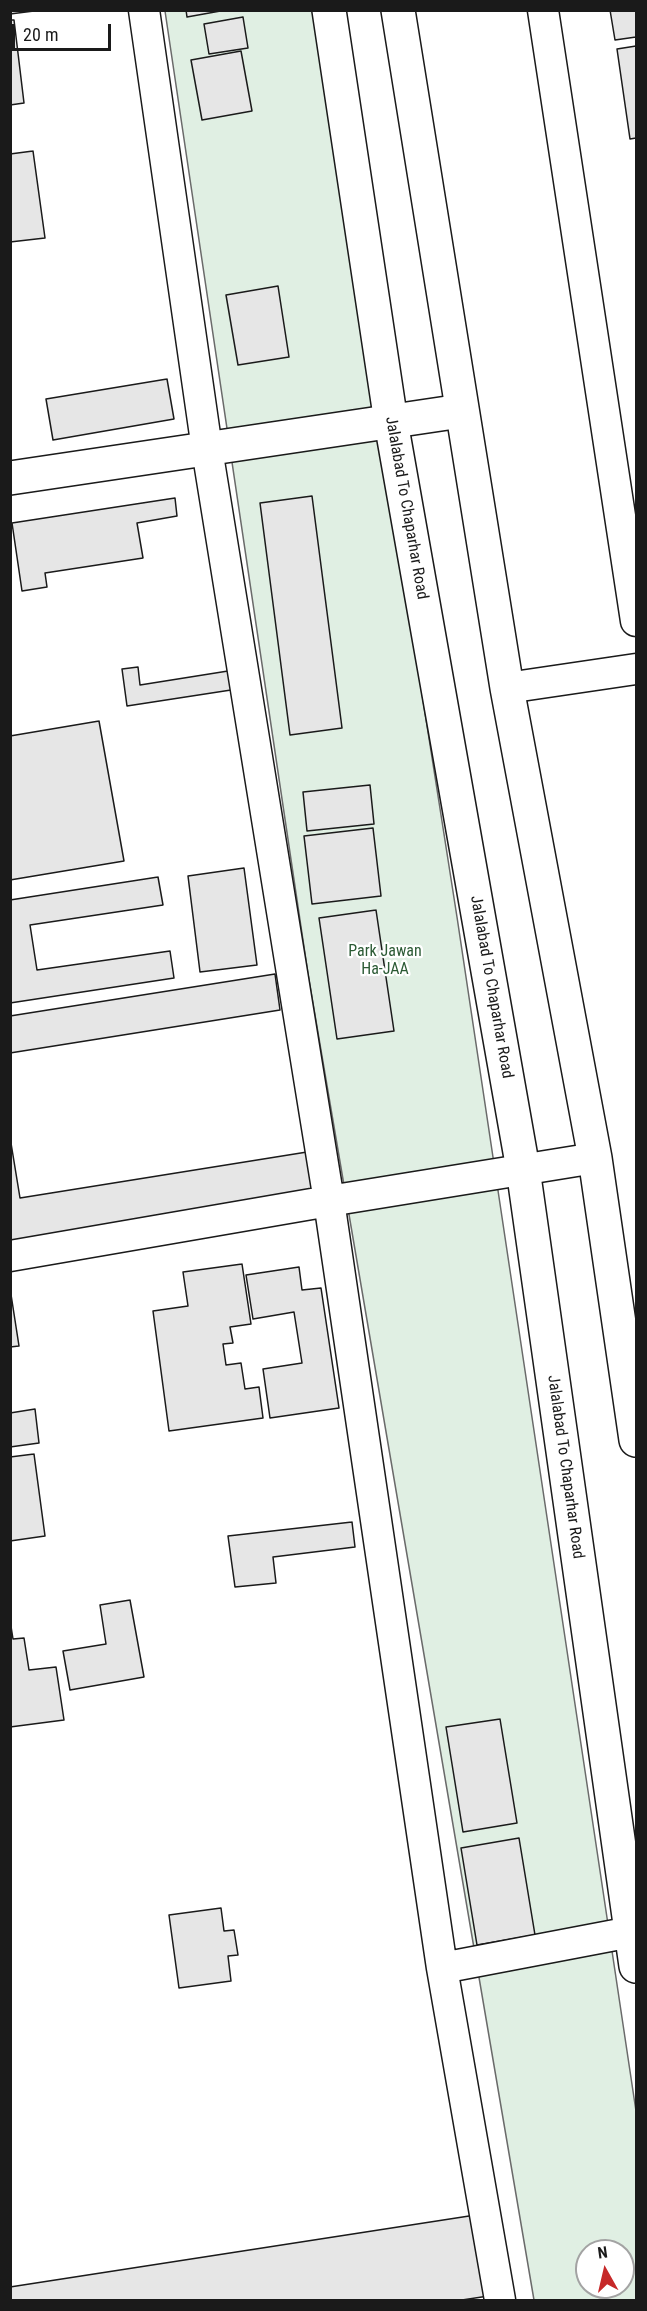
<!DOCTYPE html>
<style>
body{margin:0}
#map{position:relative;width:647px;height:2311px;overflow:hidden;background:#fff;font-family:"Roboto Condensed",sans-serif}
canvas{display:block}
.frame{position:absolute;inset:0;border:12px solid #1a1a1a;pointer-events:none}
.north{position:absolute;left:575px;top:2239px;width:60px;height:60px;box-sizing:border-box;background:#fff;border:2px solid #a3a3a3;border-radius:50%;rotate:352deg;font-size:16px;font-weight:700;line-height:24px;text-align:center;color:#1a1a1a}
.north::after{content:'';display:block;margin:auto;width:21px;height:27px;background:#c62828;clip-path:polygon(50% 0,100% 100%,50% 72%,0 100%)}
.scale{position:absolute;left:12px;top:24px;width:99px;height:27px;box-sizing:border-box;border:3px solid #1a1a1a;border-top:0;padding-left:8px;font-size:18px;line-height:21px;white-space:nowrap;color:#1a1a1a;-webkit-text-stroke:4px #fff;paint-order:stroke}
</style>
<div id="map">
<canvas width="647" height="2311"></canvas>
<div class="frame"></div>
<div class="north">N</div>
<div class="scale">20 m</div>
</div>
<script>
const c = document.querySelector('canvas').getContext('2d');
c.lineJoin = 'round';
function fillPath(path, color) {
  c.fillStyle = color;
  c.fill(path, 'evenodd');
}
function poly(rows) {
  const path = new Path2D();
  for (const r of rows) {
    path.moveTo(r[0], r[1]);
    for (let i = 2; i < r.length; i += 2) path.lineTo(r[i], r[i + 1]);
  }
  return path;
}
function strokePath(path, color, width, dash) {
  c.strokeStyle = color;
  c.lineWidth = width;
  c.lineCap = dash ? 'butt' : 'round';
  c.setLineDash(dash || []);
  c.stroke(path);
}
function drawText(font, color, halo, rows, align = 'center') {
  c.font = font + ' "Roboto Condensed",sans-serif';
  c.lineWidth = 4.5;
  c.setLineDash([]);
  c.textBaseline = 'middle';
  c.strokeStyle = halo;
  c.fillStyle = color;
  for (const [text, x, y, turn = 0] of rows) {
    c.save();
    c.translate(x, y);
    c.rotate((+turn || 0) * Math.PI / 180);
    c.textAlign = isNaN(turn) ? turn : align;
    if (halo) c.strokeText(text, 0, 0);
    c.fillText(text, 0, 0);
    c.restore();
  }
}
const green = poly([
 [165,11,315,11,457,917,636,2111,636,2300,534,2300,308,974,165,11],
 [587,2251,623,2251,623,2287,587,2287,587,2251]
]);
fillPath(green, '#e0efe3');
strokePath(green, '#6a6a6a', 1.5);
const building = poly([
 [10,10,42,10,10,14,10,10],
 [186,10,226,10,187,17,186,10],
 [610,10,636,10,636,37,615,40,610,10],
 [243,17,248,48,209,54,204,24,243,17],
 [10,20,14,20,24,103,10,105,10,20],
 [636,46,636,138,630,139,617,49,636,46],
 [241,51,252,111,202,120,191,60,241,51],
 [33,151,45,238,10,242,10,154,33,151],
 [278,286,289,357,238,365,226,295,278,286],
 [167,379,174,419,53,440,46,399,167,379],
 [312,496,342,728,290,735,260,503,312,496],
 [175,498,177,516,137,523,143,558,45,573,47,587,22,591,12,523,175,498],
 [138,667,140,685,228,671,231,690,127,706,122,669,138,667],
 [99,721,124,861,10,880,10,736,99,721],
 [370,785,374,824,307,831,303,792,370,785],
 [373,828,381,896,312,904,304,836,373,828],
 [244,868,257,965,200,972,188,876,244,868],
 [158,877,163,905,30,925,37,970,170,951,174,978,10,1003,10,900,158,877],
 [376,910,394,1031,337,1039,319,918,376,910],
 [275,974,280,1010,10,1053,10,1016,275,974],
 [10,1137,20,1198,307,1152,313,1193,10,1241,10,1137],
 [242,1264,251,1324,230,1327,233,1343,223,1344,226,1365,241,1363,245,1389,259,1387,263,1418,169,1431,153,1311,188,1306,183,1272,242,1264],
 [299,1267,302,1290,321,1288,339,1408,270,1418,263,1369,302,1363,294,1312,253,1319,246,1275,299,1267],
 [10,1288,19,1346,10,1347,10,1288],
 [35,1409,39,1443,10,1447,10,1413,35,1409],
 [34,1454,45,1536,10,1541,10,1457,34,1454],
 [352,1522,355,1547,273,1557,276,1583,235,1587,228,1536,352,1522],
 [130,1600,144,1677,70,1690,63,1651,106,1644,100,1605,130,1600],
 [10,1620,13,1639,24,1638,29,1670,56,1667,64,1720,10,1727,10,1620],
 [500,1719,517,1823,463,1832,446,1727,500,1719],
 [519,1838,535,1935,477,1945,461,1848,519,1838],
 [221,1908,224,1931,234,1930,238,1955,228,1956,231,1981,179,1988,169,1915,221,1908],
 [482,2214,495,2295,462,2300,10,2300,10,2287,482,2214]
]);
fillPath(building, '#e6e6e6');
strokePath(building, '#1a1a1a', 1.5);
const street = poly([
 [144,10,207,449,329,1201,442,1968,500,2300],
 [543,10,636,621],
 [507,688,636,669],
 [10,1256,329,1201,595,1158],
 [442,1968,631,1932]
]);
const secondary = poly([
 [10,478,461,411]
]);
const primary = poly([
 [329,10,391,422,523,1169,636,1966],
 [398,10,507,688,595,1158,636,1440]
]);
strokePath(street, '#1a1a1a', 33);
strokePath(secondary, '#1a1a1a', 36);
strokePath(primary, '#1a1a1a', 36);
strokePath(street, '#fff', 30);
strokePath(secondary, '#fff', 33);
strokePath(primary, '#fff', 33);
drawText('16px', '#1a1a1a', '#fff', [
 ["Jalalabad To Chaparhar Road",406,508,80],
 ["Jalalabad To Chaparhar Road",491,987,80],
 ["Jalalabad To Chaparhar Road",565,1467,82]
]);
drawText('16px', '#2b5a34', '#fff', [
 ["Park Jawan",385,952],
 ["Ha-JAA",385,970]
]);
</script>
